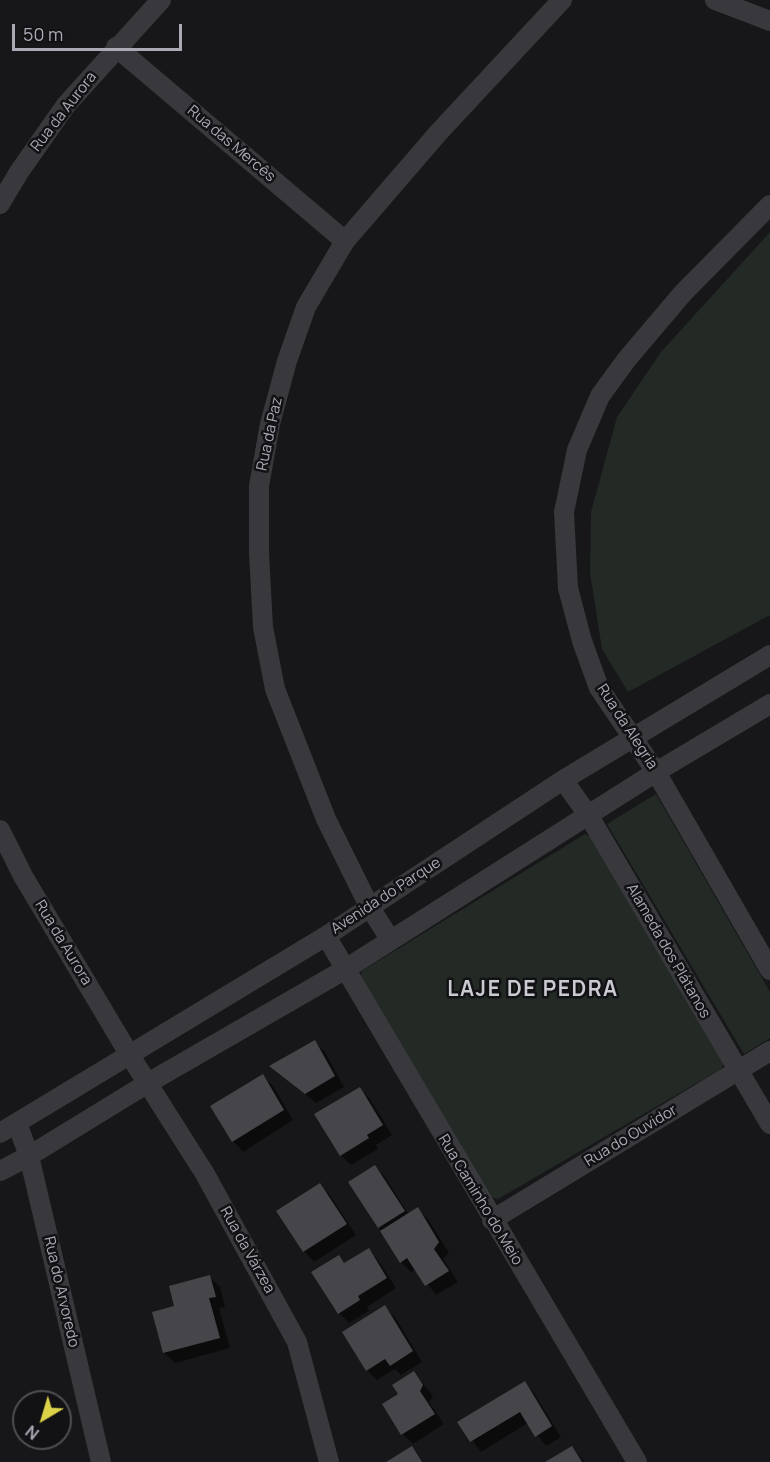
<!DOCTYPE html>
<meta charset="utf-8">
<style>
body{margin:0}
#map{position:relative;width:770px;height:1462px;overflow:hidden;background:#171618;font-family:Manrope,sans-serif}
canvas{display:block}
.north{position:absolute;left:12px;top:1390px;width:60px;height:60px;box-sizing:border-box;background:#121113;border:2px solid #4f4e54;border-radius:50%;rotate:218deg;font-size:16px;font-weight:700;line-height:24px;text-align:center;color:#aaaab6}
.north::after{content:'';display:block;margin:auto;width:21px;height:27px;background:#ddd349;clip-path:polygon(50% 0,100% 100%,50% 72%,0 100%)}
.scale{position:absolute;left:12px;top:24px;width:170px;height:27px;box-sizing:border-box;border:3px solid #aaaab6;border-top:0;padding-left:8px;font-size:18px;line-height:21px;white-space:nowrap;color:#aaaab6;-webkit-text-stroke:4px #121113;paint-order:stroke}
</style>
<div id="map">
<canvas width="770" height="1462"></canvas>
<div class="north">N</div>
<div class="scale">50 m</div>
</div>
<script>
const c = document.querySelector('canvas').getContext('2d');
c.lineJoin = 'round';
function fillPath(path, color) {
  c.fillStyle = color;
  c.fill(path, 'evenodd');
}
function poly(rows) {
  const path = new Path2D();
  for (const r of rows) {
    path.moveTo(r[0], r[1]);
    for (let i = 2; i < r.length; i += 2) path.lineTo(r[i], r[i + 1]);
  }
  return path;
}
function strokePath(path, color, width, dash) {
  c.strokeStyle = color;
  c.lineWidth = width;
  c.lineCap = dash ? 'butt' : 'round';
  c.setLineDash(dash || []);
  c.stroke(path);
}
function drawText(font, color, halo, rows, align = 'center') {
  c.font = font + ' Manrope,sans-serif';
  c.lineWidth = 5;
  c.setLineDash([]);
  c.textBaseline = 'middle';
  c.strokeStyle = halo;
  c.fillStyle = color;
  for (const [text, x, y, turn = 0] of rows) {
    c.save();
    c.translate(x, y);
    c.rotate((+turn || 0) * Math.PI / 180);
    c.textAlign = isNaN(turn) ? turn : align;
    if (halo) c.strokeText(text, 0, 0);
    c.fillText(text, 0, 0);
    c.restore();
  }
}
fillPath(poly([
 [770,232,770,615,628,692,602,649,590,573,591,512,617,417,661,352],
 [656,794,770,992,770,1038,744,1054,607,824],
 [585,834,594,839,725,1062,721,1069,498,1199,490,1197,360,978,362,971]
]), '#232a26');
fillPath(poly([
 [315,1042,325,1052,344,1087,316,1103,271,1067],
 [262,1076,273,1086,293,1120,243,1152,233,1141,212,1106],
 [360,1089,370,1099,392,1135,376,1145,378,1149,351,1165,341,1155],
 [375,1167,385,1177,409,1215,417,1209,428,1219,449,1253,443,1259,458,1282,436,1295,416,1269,411,1272,401,1262,350,1182],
 [320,1185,330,1195,356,1235,314,1262,304,1251],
 [368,1250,378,1260,396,1288,367,1307,369,1311,349,1323,339,1313,313,1272,338,1257,346,1264],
 [209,1277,220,1287,225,1307,219,1308,230,1348,175,1363,164,1353,154,1313,176,1307],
 [384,1307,395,1317,422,1362,401,1375,395,1369,377,1380,367,1370],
 [414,1373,433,1396,429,1402,444,1424,413,1444,403,1434,400,1395],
 [524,1383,534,1393,561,1437,546,1446,528,1423,481,1452,459,1423],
 [572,1448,585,1462,548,1462]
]), '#0007');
fillPath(poly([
 [315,1040,335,1076,305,1094,269,1066],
 [263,1074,284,1110,232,1142,210,1106],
 [360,1087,383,1125,367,1135,369,1138,340,1156,314,1114],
 [375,1165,405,1211,378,1228,348,1182],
 [320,1183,347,1224,303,1252,276,1211],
 [418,1207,439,1242,434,1249,449,1271,425,1286,407,1258,400,1263,380,1231],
 [369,1248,387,1278,358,1296,360,1300,338,1314,311,1272,339,1255,344,1263],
 [210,1275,216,1297,209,1298,220,1338,163,1353,152,1312,174,1306,169,1286],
 [385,1305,413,1351,390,1366,385,1359,366,1371,342,1332],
 [414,1371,423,1385,420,1391,435,1414,401,1435,382,1404,398,1394,392,1385],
 [525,1381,552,1426,535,1437,520,1412,470,1442,457,1422],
 [412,1446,422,1462,386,1462],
 [572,1446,582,1462,545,1462]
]), '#46464a');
strokePath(poly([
 [715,0,770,21],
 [116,47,345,241],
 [0,204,19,172,66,105,161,0],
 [770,205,683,293,627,359,600,396,577,450,564,512,568,588,582,641,599,688,656,772,770,970],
 [563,780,589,816,770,1124],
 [0,830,23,876,129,1054,205,1174,297,1342,329,1462],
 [326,936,637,1462],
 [390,939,369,906,326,819,275,689,263,627,259,553,259,486,270,424,287,361,306,307,345,241,439,132,562,0],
 [17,1123,29,1156,101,1462],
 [0,1133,326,936,563,780,770,655],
 [0,1171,29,1156,148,1083,344,970,656,772,770,704],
 [492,1220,770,1051]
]), '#38383d', 20);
drawText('15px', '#aaaab6', '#121113', [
 ["Rua da Aurora",64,112,-52],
 ["Rua das Mercês",231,144,40],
 ["Rua da Paz",270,434,-78],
 ["Rua da Alegria",627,727,57],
 ["Avenida do Parque",386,896,-33],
 ["Rua da Aurora",63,943,59],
 ["Alameda dos Plátanos",668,951,60],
 ["Rua do Ouvidor",631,1136,-31],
 ["Rua Caminho do Meio",480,1200,59],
 ["Rua da Várzea",247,1250,61],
 ["Rua do Arvoredo",61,1292,77]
]);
c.letterSpacing = '1.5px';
drawText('bold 21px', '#cacad3', '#121113', [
 ["LAJE DE PEDRA",533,990]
]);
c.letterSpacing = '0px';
</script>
